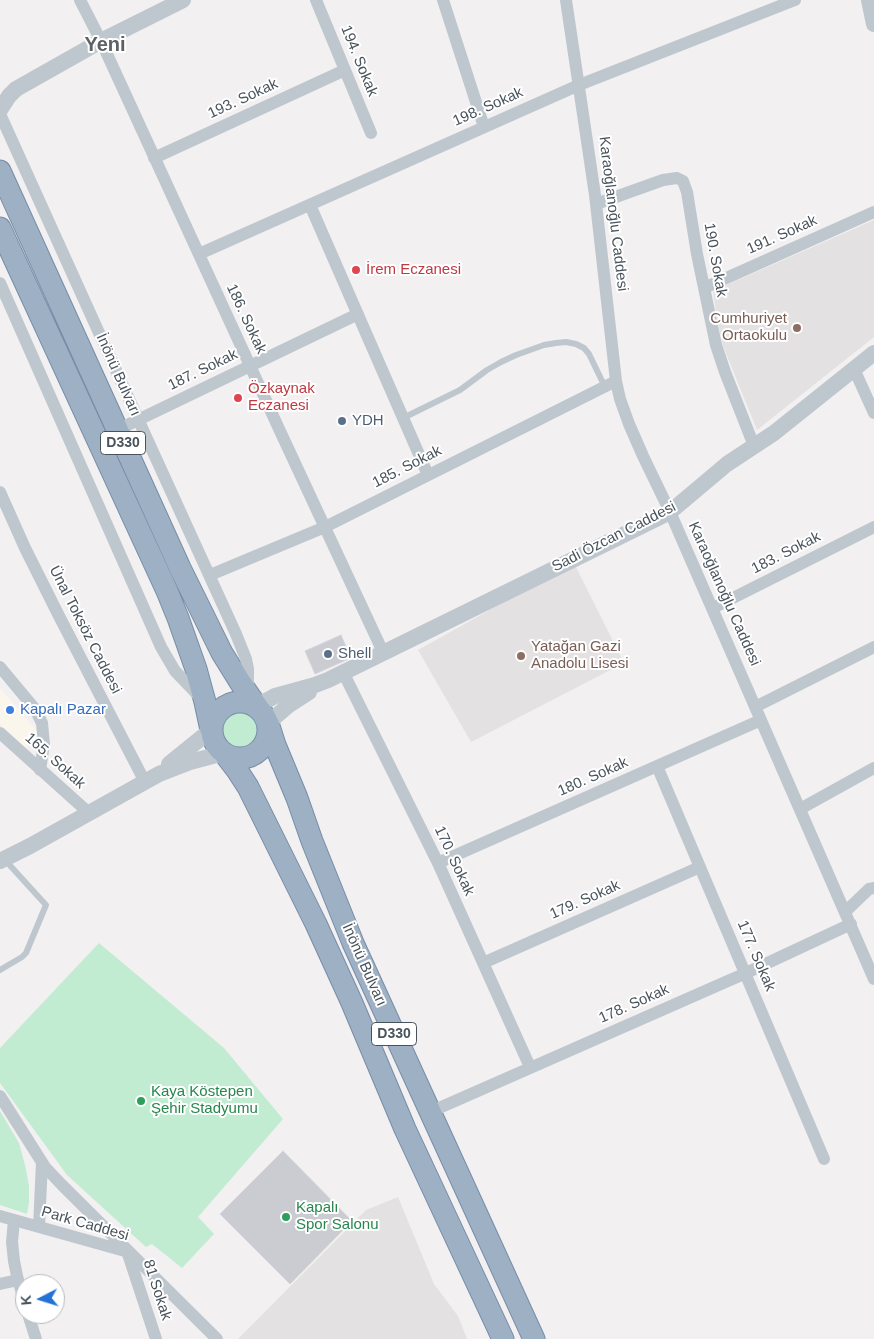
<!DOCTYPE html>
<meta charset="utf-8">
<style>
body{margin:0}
#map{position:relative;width:874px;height:1339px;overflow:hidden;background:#f2f0f0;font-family:Helvetica,sans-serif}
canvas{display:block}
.north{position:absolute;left:15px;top:1274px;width:50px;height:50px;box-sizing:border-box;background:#fff;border:1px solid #b6babe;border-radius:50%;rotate:265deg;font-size:14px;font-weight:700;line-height:20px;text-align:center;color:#49535c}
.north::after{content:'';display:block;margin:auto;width:18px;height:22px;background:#2572d7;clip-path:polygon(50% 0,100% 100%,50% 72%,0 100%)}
</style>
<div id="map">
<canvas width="874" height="1339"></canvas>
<div class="north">K</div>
</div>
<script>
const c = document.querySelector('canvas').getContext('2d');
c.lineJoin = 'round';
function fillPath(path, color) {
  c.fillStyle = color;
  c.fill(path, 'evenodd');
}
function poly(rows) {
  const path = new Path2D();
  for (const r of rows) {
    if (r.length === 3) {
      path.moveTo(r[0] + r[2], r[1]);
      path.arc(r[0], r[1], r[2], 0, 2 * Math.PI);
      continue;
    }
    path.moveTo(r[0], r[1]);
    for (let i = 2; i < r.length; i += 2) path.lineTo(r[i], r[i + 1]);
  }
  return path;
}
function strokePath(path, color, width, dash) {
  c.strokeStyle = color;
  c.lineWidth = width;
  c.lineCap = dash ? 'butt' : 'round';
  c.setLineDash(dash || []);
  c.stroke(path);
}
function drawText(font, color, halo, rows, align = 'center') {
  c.font = font + ' Helvetica,sans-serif';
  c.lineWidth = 4;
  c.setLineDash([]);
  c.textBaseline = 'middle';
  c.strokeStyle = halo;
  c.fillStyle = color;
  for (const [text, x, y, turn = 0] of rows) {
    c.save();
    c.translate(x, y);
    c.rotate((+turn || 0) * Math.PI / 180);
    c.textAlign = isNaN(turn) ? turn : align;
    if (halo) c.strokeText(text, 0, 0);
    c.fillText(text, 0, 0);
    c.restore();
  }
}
fillPath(poly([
 [0,688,39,733,26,748,0,724]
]), '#fbf6eb');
fillPath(poly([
 [874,220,874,337,757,430,723,346,717,319,713,291],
 [574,563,624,663,471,742,418,650],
 [398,1197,434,1284,458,1316,467,1339,238,1339,366,1210]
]), '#e3e1e1');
fillPath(poly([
 [240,730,17],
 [99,943,224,1048,283,1119,198,1217,214,1234,182,1268,152,1244,146,1247,67,1175,0,1083,0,1048],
 [0,1111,19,1143,25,1165,29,1186,29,1202,27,1214,0,1205]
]), '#c1ecd2');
const building = poly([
 [341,635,351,658,315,674,305,651,341,635],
 [283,1151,352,1221,290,1284,220,1214,283,1151]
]);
fillPath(building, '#caccd2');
strokePath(building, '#d4d6db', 1);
const trunk = poly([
 [0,171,180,568,222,653,240,682,258,708],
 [0,228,167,591,178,618,196,669,205,702,211,730],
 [240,730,28],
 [268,723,275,745,297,798,312,841,353,943,534,1339],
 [224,753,237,770,248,787,316,924,352,1003,405,1129,503,1339]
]);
strokePath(trunk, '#768da7', 23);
strokePath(poly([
 [403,418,460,390,487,370,501,362,516,355,544,345,556,343,566,342,576,344,584,348,589,354,605,387],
 [0,970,22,957,26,953,46,905,5,860]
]), '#bfc7ce', 6);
strokePath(poly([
 [80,0,101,41,280,431,383,652],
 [316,0,371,133],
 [443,0,484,127],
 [566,0,595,195,616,381,620,399,629,424,643,456,670,512,874,979],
 [0,114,138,419,236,634,246,659,248,669,248,692],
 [154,158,345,70],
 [596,204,663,180,677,178,683,181,687,192,697,254,716,345,725,372,754,446],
 [310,205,428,475],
 [199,254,579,85,795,0],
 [0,283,161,647,175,671,200,697],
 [704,288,874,212],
 [854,369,874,413],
 [117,430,358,314],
 [0,492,25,548,59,616,145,782],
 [210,575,325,527,616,381],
 [713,608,874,527],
 [0,667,35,709,42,723,44,744,40,770],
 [343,672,438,863,530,1067],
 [755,707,874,647],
 [0,733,89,813],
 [657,766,824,1159],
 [800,809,874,768],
 [438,863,761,720],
 [845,912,869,889,874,888],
 [483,963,700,867],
 [0,1096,45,1167,62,1185,217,1339],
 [430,1112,746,973,851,924],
 [0,1216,125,1251],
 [14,1220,12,1242,14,1261,17,1276,25,1303],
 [39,1227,42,1162],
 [128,1254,156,1339],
 [0,1284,18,1280],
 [28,1314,36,1339]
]), '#bfc7ce', 12);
strokePath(poly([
 [869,0,874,24],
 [0,110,9,96,16,89,101,41,183,0],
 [258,708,264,702,275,696,315,685,328,680,670,512,727,464,774,433,874,353],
 [268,723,289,705,309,692],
 [169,764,211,730],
 [0,861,30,846,159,774,190,762,224,753]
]), '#bfc7ce', 16);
strokePath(trunk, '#9eb0c4', 21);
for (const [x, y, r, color] of [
 [356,270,5,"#e0444e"],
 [797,328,5,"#8d6e63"],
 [238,398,5,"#e0444e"],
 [342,421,5,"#5c6f8a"],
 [328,654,5,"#5c6f8a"],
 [521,656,5,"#8d6e63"],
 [10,710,5,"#3f7fe0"],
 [141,1101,5,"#2e9e5b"],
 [286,1217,5,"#2e9e5b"]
]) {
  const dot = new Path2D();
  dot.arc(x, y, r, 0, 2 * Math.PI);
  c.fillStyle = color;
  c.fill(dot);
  strokePath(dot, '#fff', 2);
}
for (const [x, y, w] of [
 [123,443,45],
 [394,1034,45]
]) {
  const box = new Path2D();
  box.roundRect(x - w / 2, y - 11.5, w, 23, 4);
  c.fillStyle = '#fff';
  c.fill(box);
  strokePath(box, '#49535c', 1);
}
drawText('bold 14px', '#49535c', null, [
 ["D330",123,443],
 ["D330",394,1034]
]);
drawText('15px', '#49535c', '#fff', [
 ["194. Sokak",359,61,68],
 ["193. Sokak",243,99,-25],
 ["198. Sokak",488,107,-24],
 ["Karaoğlanoğlu Caddesi",613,214,83],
 ["191. Sokak",782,235,-24],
 ["190. Sokak",715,260,80],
 ["186. Sokak",246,319,65],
 ["187. Sokak",203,370,-26],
 ["İnönü Bulvarı",118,375,66],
 ["185. Sokak",407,467,-27],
 ["Sadi Özcan Caddesi",614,537,-27],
 ["183. Sokak",786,553,-27],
 ["Karaoğlanoğlu Caddesi",724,594,66],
 ["Ünal Toksöz Caddesi",85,630,63],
 ["165. Sokak",55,761,42],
 ["180. Sokak",593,777,-24],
 ["170. Sokak",454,861,65],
 ["179. Sokak",585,900,-24],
 ["177. Sokak",756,956,67],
 ["İnönü Bulvarı",364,965,66],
 ["178. Sokak",634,1004,-24],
 ["Park Caddesi",85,1224,16],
 ["81 Sokak",157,1290,72]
]);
drawText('15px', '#be3a42', '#fff', [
 ["İrem Eczanesi",366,270],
 ["Özkaynak",248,389],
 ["Eczanesi",248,406]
], 'left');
drawText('15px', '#785e54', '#fff', [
 ["Cumhuriyet",787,319],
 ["Ortaokulu",787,336],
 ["Yatağan Gazi",531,647,"left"],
 ["Anadolu Lisesi",531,664,"left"]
], 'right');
drawText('15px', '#4e5e75', '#fff', [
 ["YDH",352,421],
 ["Shell",338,654]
], 'left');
drawText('15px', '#366cbe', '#fff', [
 ["Kapalı Pazar",20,710]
], 'left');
drawText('15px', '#27864d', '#fff', [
 ["Kaya Köstepen",151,1092],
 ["Şehir Stadyumu",151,1109],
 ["Kapalı",296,1208],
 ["Spor Salonu",296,1225]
], 'left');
drawText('bold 20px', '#5d6064', '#fff', [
 ["Yeni",105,45]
]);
</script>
